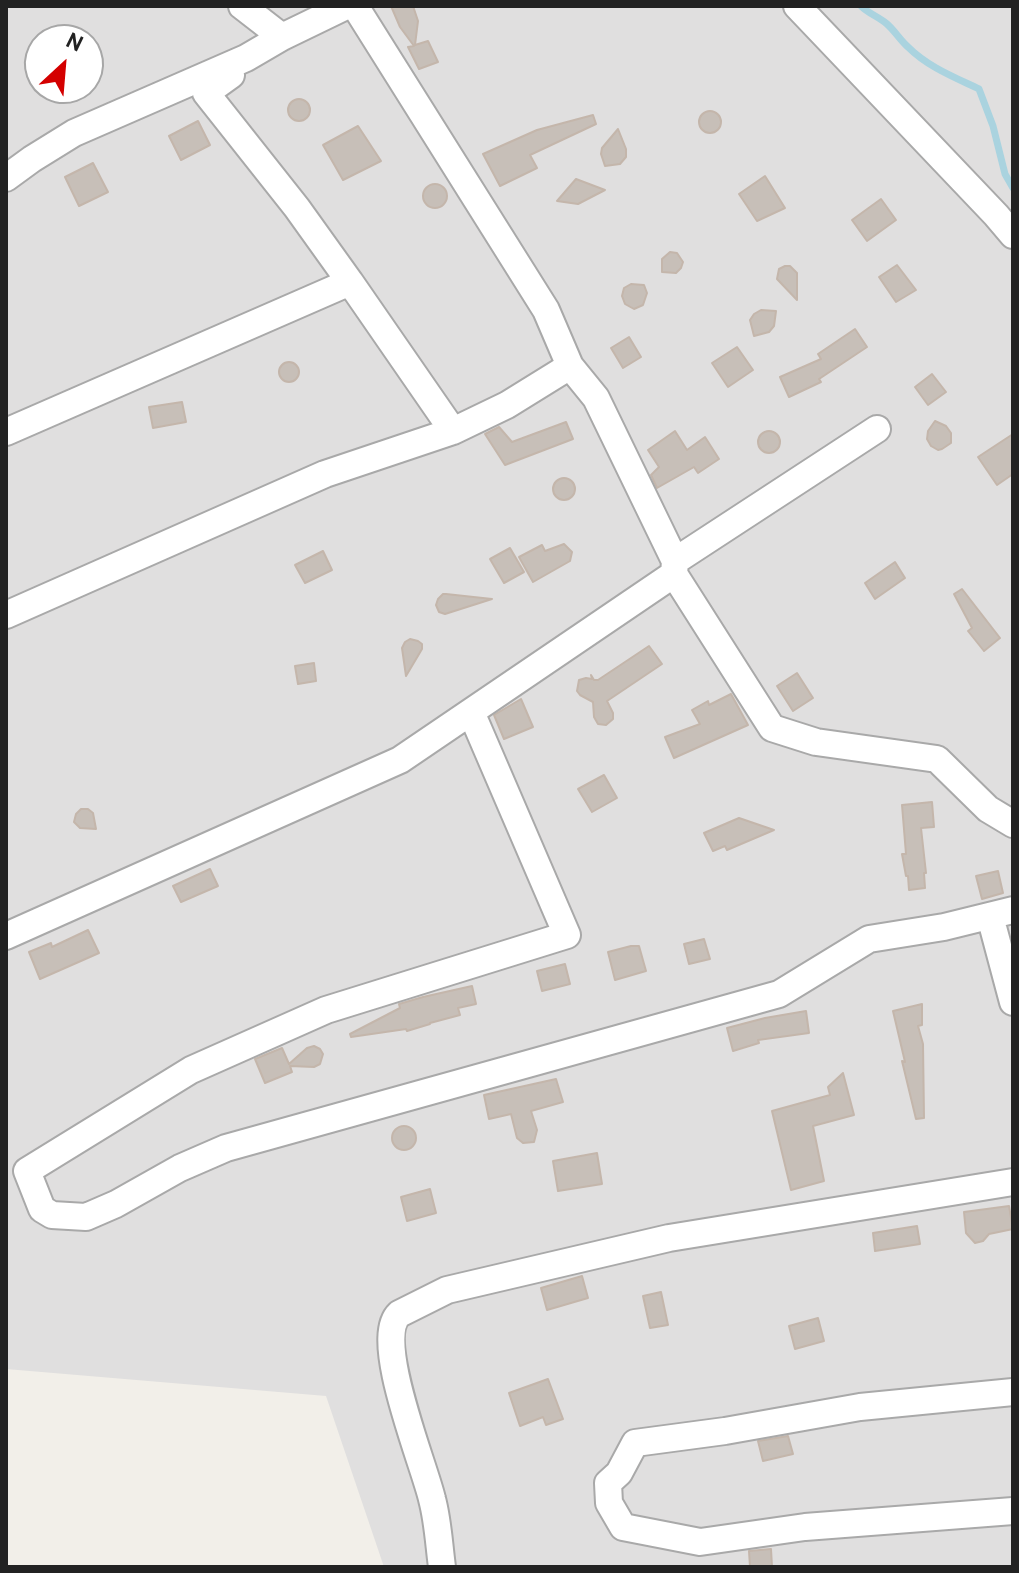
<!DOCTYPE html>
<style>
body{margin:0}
#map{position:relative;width:1019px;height:1573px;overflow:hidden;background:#f2efe9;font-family:Overpass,sans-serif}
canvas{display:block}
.frame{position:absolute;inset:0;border:8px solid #222;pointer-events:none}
.north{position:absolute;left:24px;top:24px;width:80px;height:80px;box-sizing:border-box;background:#fff;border:2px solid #a7a7a7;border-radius:50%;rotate:26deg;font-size:22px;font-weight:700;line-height:32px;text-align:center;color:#222}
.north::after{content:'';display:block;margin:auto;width:28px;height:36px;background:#d40000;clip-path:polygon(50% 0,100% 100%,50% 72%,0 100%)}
</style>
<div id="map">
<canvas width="1019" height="1573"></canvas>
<div class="frame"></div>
<div class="north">N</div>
</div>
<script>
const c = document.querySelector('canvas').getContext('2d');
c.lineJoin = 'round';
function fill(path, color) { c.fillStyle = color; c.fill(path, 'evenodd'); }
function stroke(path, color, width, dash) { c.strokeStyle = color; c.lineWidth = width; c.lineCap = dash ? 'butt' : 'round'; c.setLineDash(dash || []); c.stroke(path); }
const residential = new Path2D(`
 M6,6h1007v1561h-629l-58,-171 -320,-27zM40,40h48v48h-48z`);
const stream = new Path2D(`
 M861,6c8,8 18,11 26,18 8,7 13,16 21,23 20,20 46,30 71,42l14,37 12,48 8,14`);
const building = new Path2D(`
 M391,6h22l5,15 -3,24 13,-4 10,21 -19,7 -11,-22 6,-1 -14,-19z
 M288 110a11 11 0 1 1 22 0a11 11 0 1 1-22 0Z
 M699 122a11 11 0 1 1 22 0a11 11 0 1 1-22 0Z
 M593,115l3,9 -66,31 7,13 -37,18 -17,-32 54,-24z
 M198,121l12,24 -29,15 -12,-24z
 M358,126l23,35 -38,19 -20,-35z
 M618,129l8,20v8l-6,7 -15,2 -4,-12 1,-6z
 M93,163l15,29 -29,14 -14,-29z
 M765,176l20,32 -28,13 -18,-27z
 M576,179l29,11 -27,14 -21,-3z
 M423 196a12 12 0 1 1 24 0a12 12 0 1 1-24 0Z
 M881,199l15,21 -29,21 -15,-21z
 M670,252l7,1 6,9 -2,6 -5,5 -14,-1v-13z
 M897,265l19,25 -20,12 -17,-25z
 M785,266h5l7,7v27l-20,-21 2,-10z
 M631,284l13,1 3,8 -4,12 -9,4 -9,-5 -3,-8 2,-8z
 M761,310l15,1 -2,15 -5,6 -15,4 -4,-16 4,-6z
 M855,329l12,18 -48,32 2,3 -32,15 -9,-20 41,-18 -3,-5z
 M629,337l12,20 -18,11 -12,-20z
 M737,347l16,23 -25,17 -16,-24z
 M279 372a10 10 0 1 1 20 0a10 10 0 1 1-20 0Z
 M932,374l14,18 -18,13 -13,-18z
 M182,402l4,20 -33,6 -4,-21z
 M935,421l11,5 5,7v10l-9,6 -4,1 -7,-4 -4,-7 1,-8z
 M566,422l7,17 -68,26 -20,-31 14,-7 13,15z
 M758 442a11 11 0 1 1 22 0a11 11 0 1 1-22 0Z
 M675,431l12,19 18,-13 14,22 -21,14 -4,-6 -37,21 -6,-13 8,-8 -11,-17z
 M1013,434v40l-16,11 -19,-28z
 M553 489a11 11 0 1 1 22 0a11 11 0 1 1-22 0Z
 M564,544l8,8 -2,9 -37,21 -14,-25 23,-12 3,6z
 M510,548l14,24 -20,11 -14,-24z
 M323,551l9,19 -27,13 -10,-18z
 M895,562l10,16 -30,21 -10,-16z
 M962,589l38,49 -16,13 -16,-20 4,-3 -18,-34z
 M443,594h3l46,5 -47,15 -6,-2 -3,-7 2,-6z
 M410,639l8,2 4,3v5l-16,27 -4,-28 3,-6z
 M649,646l13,18 -55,37 6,12v6l-7,6 -8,-1 -4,-7 -1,-15 -13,-7 -3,-4 2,-11 7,-2 6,1 -1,-4 3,5h4z
 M314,663l2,18 -18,3 -3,-18z
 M797,673l16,25 -20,13 -16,-25z
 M731,694l17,31 -74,33 -9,-21 35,-13 -8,-14 16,-9 1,4z
 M521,699l12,28 -29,12 -10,-24z
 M604,775l13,23 -25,14 -14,-23z
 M932,802l2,25 -13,1 5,45h-2l1,15 -16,2 -1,-14h-2l-4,-22h4l-4,-49z
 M81,809h7l5,4 3,16 -16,-1 -6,-6 2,-8z
 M739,818l35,12 -47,20 -2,-4 -12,5 -9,-18z
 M210,869l8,17 -37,16 -8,-16z
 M998,871l5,22 -21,6 -6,-23z
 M88,930l11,23 -59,26 -11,-27 22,-9 1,4z
 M704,939l6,20 -21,5 -5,-20z
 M631,946h8l7,25 -31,9 -7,-28z
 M565,964l5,20 -28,7 -5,-20z
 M472,986l4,18 -18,4 2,7 -30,8v1l-23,7 -1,-2 -55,8 -1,-3 50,-26 -1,-4 24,-7z
 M922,1004v21l-4,1 5,18 1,74 -8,1 -14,-58 3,1 -12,-51z
 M806,1011l3,22 -51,7 1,3 -26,8 -6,-23 38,-10z
 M314,1046l6,3 3,5 -3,10 -6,3 -24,-1 2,6 -27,11 -10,-24 27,-11 7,16 18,-16z
 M843,1073l11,42 -41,11 11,55 -33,9 -19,-79 58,-16 -2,-8z
 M556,1079l7,23 -32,9 6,19 -3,12 -11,1 -6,-5 -6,-24 -22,5 -5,-24z
 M392 1138a12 12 0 1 1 24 0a12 12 0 1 1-24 0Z
 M597,1153l5,31 -44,7 -5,-30z
 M430,1189l6,24 -29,8 -6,-24z
 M1009,1206l4,23 -24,5 -6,7 -8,2 -9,-10 -2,-21z
 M917,1226l3,18 -45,7 -2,-18z
 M582,1276l6,22 -41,12 -6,-22z
 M661,1292l7,33 -18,3 -7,-32z
 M818,1318l6,23 -29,8 -6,-23z
 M548,1379l15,40 -17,6 -3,-8 -23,9 -11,-33z
 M788,1436l5,18 -30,7 -5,-20z
 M771,1549l1,18h-22l-1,-16z`);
const street = new Path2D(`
 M242,6l40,31
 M355,6l191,304 24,56 26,32 79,163 -1,13 98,154 44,14 121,17 51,50 25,15
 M797,6l199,209 17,20
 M231,75l-25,18 91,115 53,74
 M6,178l26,-19 42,-26 172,-75 36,-21 64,-31
 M6,432l344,-150 103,149
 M675,561l202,-132
 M6,615l319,-141 128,-43 54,-26 63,-39
 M471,712l96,223 -241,75 -135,60 -164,101 15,38 10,6 34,2 30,-13 64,-36 46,-20 553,-154 90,-55 75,-12 69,-17
 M990,916l23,86
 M6,936l394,-176 274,-186
 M1013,1392l-153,15 -135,24 -90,12 -16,30 -11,10 1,20 14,24 77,15 105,-15 208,-16
 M442,1567c-3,-22 -4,-46 -10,-68 -8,-35 -60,-159 -33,-185l48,-24 222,-52 344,-56`);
fill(residential, '#e0dfdf');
stroke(stream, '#aad3df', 7);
fill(building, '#c7bfb8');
stroke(building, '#c4b6ab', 2);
stroke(street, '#a9a9a9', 30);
stroke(street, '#fff', 26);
</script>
